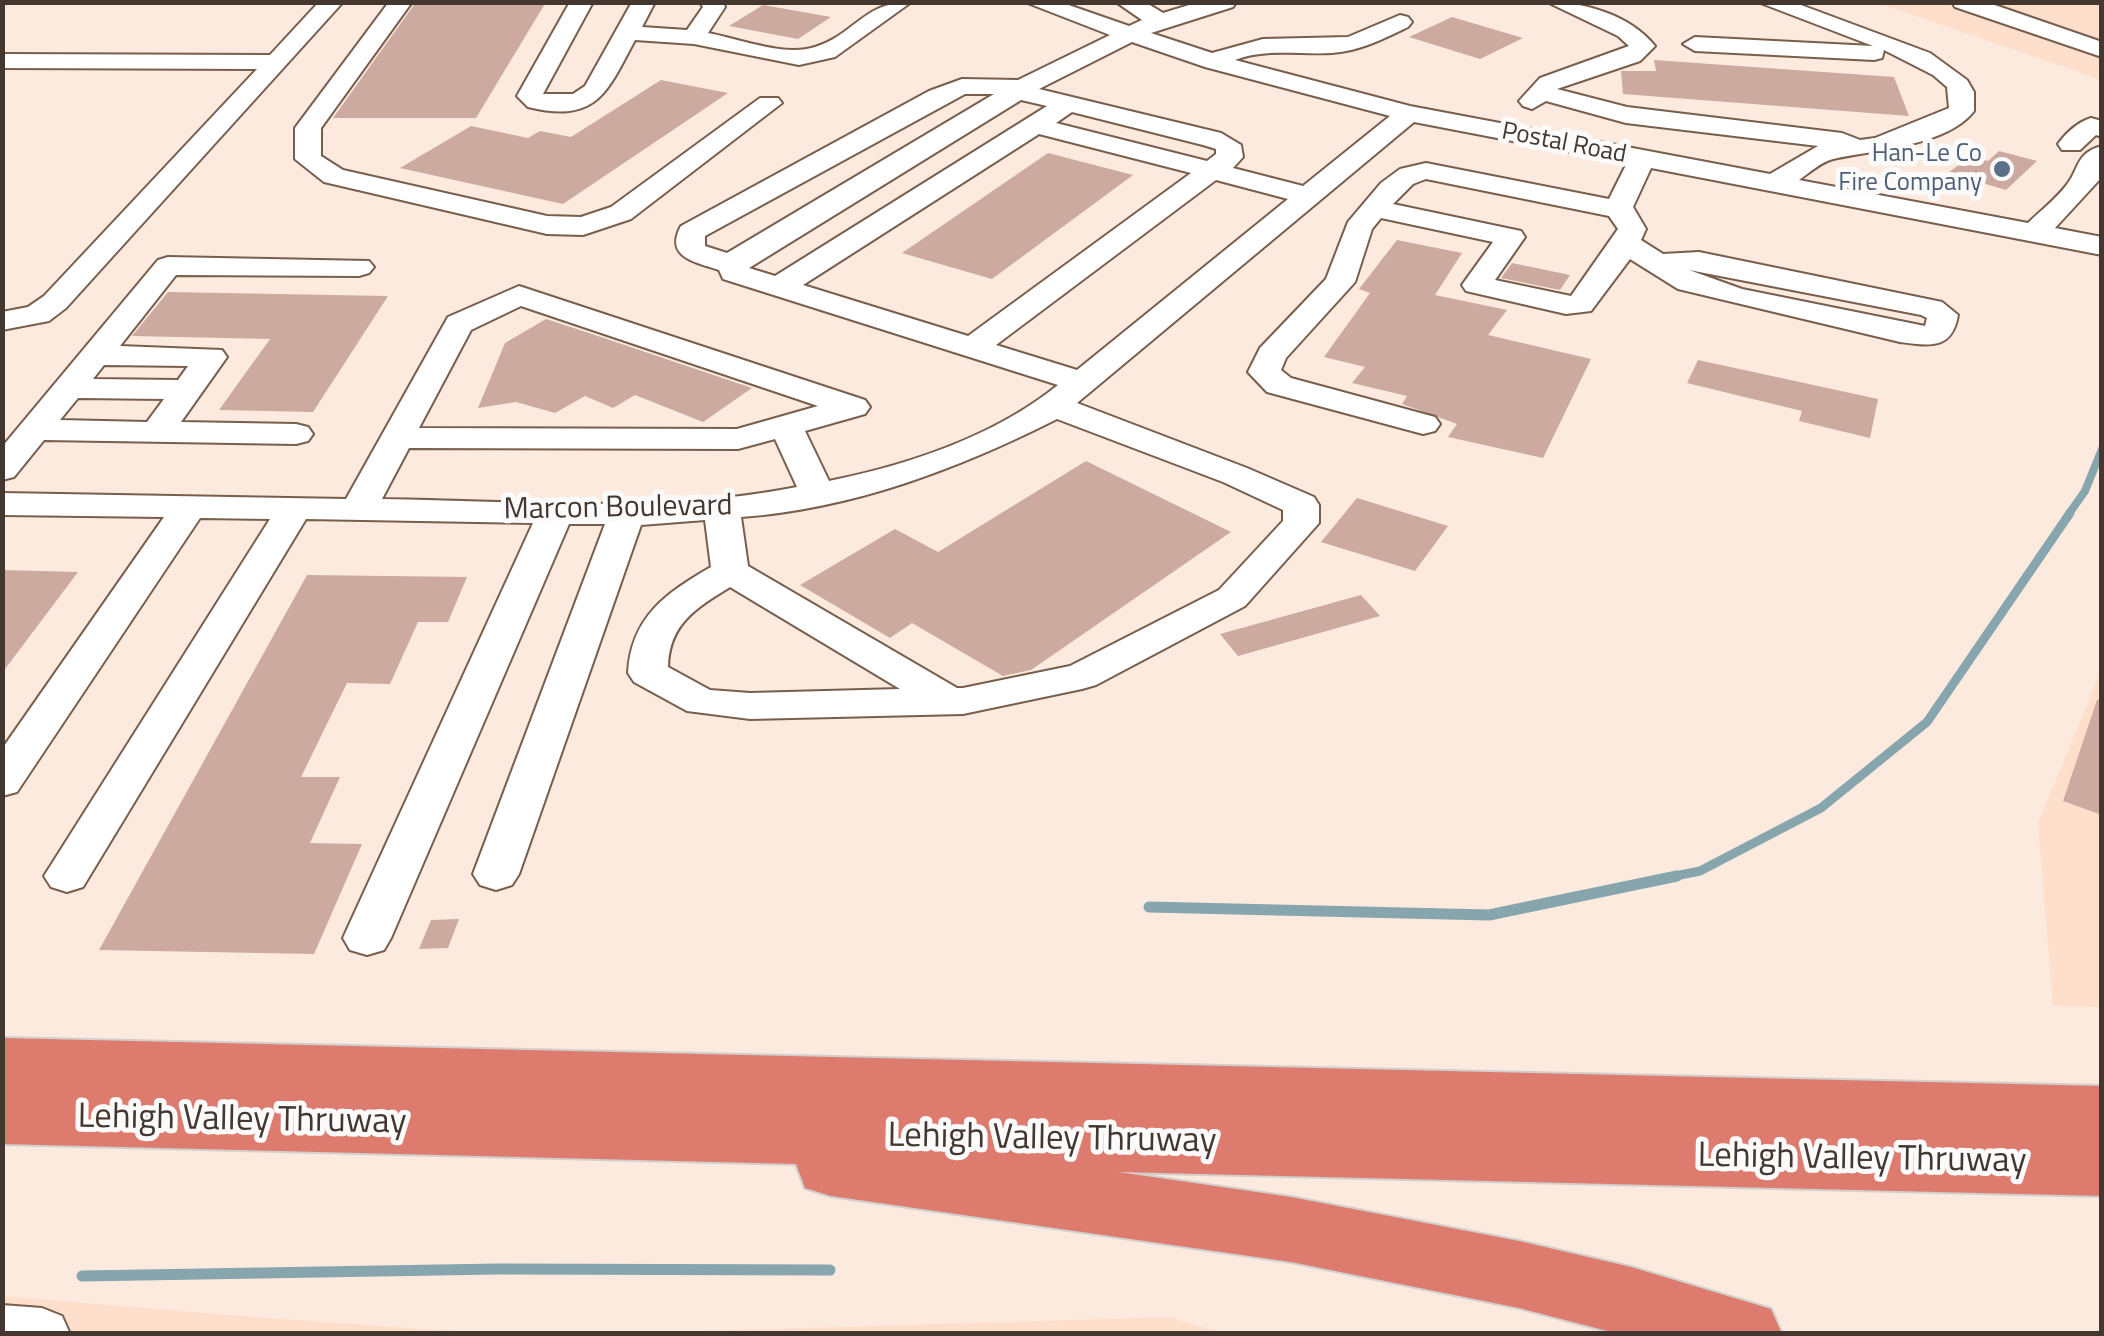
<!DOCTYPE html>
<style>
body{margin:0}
#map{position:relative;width:2104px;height:1336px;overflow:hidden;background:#fceadf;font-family:"Titillium Web",sans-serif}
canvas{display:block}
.frame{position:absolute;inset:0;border:5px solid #43372f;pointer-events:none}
</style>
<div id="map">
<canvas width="2104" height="1336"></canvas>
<div class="frame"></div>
</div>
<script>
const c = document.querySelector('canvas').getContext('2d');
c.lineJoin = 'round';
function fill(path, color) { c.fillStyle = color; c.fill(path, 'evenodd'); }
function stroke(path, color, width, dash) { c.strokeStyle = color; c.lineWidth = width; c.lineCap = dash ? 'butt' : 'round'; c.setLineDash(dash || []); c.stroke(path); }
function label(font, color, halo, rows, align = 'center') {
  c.font = font + ' "Titillium Web",sans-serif'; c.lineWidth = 10; c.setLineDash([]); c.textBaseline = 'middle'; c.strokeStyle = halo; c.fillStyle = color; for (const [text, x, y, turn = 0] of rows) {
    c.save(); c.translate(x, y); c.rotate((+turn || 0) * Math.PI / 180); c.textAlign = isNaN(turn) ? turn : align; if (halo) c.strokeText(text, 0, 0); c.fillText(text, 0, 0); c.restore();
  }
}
const built = new Path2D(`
 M1878,3h223v77z
 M2101,670v337l-48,-1 -15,-183z
 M2,1296l227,19 251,18h-477z
 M1169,1317l54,16h-582z`);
const streamFar2 = new Path2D(`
 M2068,515l17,-24 17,-42`);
const streamFar1 = new Path2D(`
 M1665,878l35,-7 121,-63 106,-86 143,-209`);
const stream = new Path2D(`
 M1149,907l340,8 188,-39
 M82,1276l416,-7 332,1`);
const building = new Path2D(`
 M416,2h130l-70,116h-143z
 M763,5l68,12 -33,22 -69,-13z
 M1452,17l71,21 -43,21 -71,-22z
 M1654,60l240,17 15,39 -286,-22 -2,-23h35z
 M661,80l67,13 -165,111 -163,-36 71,-42 57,12 12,-7 31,6z
 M1999,151l38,10 -31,29 -58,-17 22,-17 18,5z
 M1048,153l85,22 -141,104 -90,-26z
 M1397,240l65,13 -27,42 72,15 -19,25 103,24 -48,99 -95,-21 9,-13 -55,-20 5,-8 -55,-13 13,-16 -41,-10 46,-64 -11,-4z
 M1512,263l58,12 -10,15 -59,-12z
 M168,292l220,4 -75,116 -94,-2 51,-71 -138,-3z
 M546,319l40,13 166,56 -49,34 -68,-27 -22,13 -28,-12 -30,17 -39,-11 -38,6 27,-65z
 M1698,360l180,39 -8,39 -71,-17 3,-10 -115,-28z
 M1086,461l145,71 -200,138 -28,6 -91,-53 -22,15 -90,-53 95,-56 43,23z
 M1357,498l91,28 -33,45 -94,-29z
 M2,570l76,2 -76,101z
 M307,575l160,2 -19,45h-30l-28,62 -43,-1 -46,94h39l-30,66 52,1 -48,110 -215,-4z
 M1361,595l19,21 -142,40 -18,-22z
 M2097,700h5v115l-39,-14z
 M459,919l-11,29 -29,1 12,-29z`);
const minor = new Path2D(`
 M319,2h24l-277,306 -17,13 -47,9v-18l26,-5 16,-11 213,-227 -255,-1v-14l268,1z
 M389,2h23l-91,126v28l22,14 204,46 34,1 30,-10 149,-109h18l4,5 -151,116 -48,16 -36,-1 -223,-52 -29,-23v-31z
 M570,2h23l-50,92h30l12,-8 47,-84h23l-13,25 45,3 16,-23 -3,-5h23l2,5 -17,26c32,6 76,24 107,14 38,-11 51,-47 95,-44l-75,54 -36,8 -105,-21 -59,-4c-28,52 -38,84 -107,67l-11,-11z
 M1025,2h35l69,24 13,-6 -26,-18h29l18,11 36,-11h37l-3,5 -82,26 61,20 51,-14 85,-2 52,-22 8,2 4,5 -4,5c-25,12 -48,24 -76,26 -32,2 -66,-5 -97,7l175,46 360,68 48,-28 -192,-23 -80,-22 -14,8 -9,-3 -4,-5 21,-23 89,-32 -11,-10 -71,-34c38,0 83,13 108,44l-15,15 -83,28 70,18 215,26 18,7 15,-2 74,-30 -2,-21 -14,-12 -49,-25 -2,8 -8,2 -179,-9 -12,-7 12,-7 178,9 -115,-44h35l137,51 37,27 7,12v19c-27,35 -101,39 -141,48 -12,3 -24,14 -34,21l229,43c13,-13 32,-27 42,-43 9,-14 8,-28 32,-34l-1,32 -46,50 47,9v18l-451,-87 -18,39 13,22 -5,11 22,14 36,-2 243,50 16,13c-6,35 -28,31 -58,27l-222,-53 -48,-30 -39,52 -25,3 -100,-23 -4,-6 31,-43 -112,-24 -9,11 -17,53 -69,76 -5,12 10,8 144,39 5,7 -5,7 -12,3 -156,-42 -19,-20 12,-24 66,-69 22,-57 33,-39 19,-14 26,-6 183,36 18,-36 -213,-41 -337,281 170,65 67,29 5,8v18l-74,83 -149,79 -14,4 -119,25 -213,5 -63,-8 -53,-29 -6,-9c3,-56 38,-80 83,-106l-6,-47 -64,5 -122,349 -7,11 -16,5 -16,-5 -7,-11 132,-350h-36l-178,414 -7,12 -17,5 -17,-5 -7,-12 190,-415 -227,-4 -223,368 -16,5 -16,-5 -7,-11 7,-11 219,-346 -70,-1 -183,274 -15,4v-47l162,-232 -162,-2v-22l344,6 102,-182 71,-31 346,114 5,7 -5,7 -60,17 24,50c79,-16 166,-45 229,-96l-335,-106 -4,-9c-24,-8 -55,-13 -38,-44l248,-135 33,-12 56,1 92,-45zM1132,42l73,25 185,49 -87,70 -70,-18 10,-11 -2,-12 -20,-12 -182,-44zM965,94h29l-267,159 -22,-7v-10zM1021,100l26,6 -272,170 -26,-8zM1072,112l131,33 13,4v5l-9,7 -151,-38zM1039,134l152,39 -223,163 -165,-51zM1426,179l183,37 9,13 -47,67 -76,-16 30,-43 -4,-6 -128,-27 20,-20zM1216,180l72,19 -211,171 -81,-25zM1689,270l232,45 6,3 -2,8 -183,-37zM521,306l297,100 -81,23 -318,-1 52,-98zM1057,419l166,63 60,28v11l-64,69 -149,76 -107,22h-6l-209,-122 -7,-49c111,-8 217,-48 316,-98zM775,439l22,48c-136,27 -278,14 -415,12l27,-51 329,1zM730,587l170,102 -150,4 -40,-3 -42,-23c1,-43 28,-59 62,-80z
 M1952,2h34l116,40v15l-147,-50z
 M2091,118l11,3v16l-6,-2 -16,15h-18l-4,-6c8,-11 20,-22 33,-26z
 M168,257l201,4 5,6 -5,6 -10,3 -183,-1 -56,71 102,4 5,7 -46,65 115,2 12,3 5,7 -5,7 -12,3 -252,-4 -30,37 -12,3v-33l156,-187zM104,365l84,1 -10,14 -85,-1zM78,398l86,1 -17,23 -87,-2z
 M2,1305l40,3 20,8 8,18h-68z`);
const highway = new Path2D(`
 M2,1038l2100,48v110l-984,-24 173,25 228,44 112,26 140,42 11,25h-163l-100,-26 -228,-46 -460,-66 -26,-8 -9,-24 -794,-20z`);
const markers = [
 [2002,169,10,"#5c6f8a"]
];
const farStreetnames = [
 ["Postal Road",1564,144,11]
];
const farServicenames = [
 ["Han-Le Co",1982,155],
 ["Fire Company",1982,184]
];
const streetNames = [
 ["Marcon Boulevard",618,509,-1]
];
const nearStreetnames = [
 ["Lehigh Valley Thruway",242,1121,1],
 ["Lehigh Valley Thruway",1052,1140,1],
 ["Lehigh Valley Thruway",1862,1160,1]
];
fill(built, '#fddfcc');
stroke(streamFar2, '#86a5ac', 8);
stroke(streamFar1, '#86a5ac', 9);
stroke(stream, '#86a5ac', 11);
fill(building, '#ccaaa0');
stroke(minor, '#785e4d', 4);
stroke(highway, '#d2cfcd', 4);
fill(minor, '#fff');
fill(highway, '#dd7c6e');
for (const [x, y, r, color] of markers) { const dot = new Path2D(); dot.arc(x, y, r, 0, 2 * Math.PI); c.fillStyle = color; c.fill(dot); stroke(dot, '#fbfbfb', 4); }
label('25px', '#43372f', '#fbfbfb', farStreetnames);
label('25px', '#4e5e75', '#fbfbfb', farServicenames, 'right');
label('30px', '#43372f', '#fbfbfb', streetNames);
label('35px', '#43372f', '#fbfbfb', nearStreetnames);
</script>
